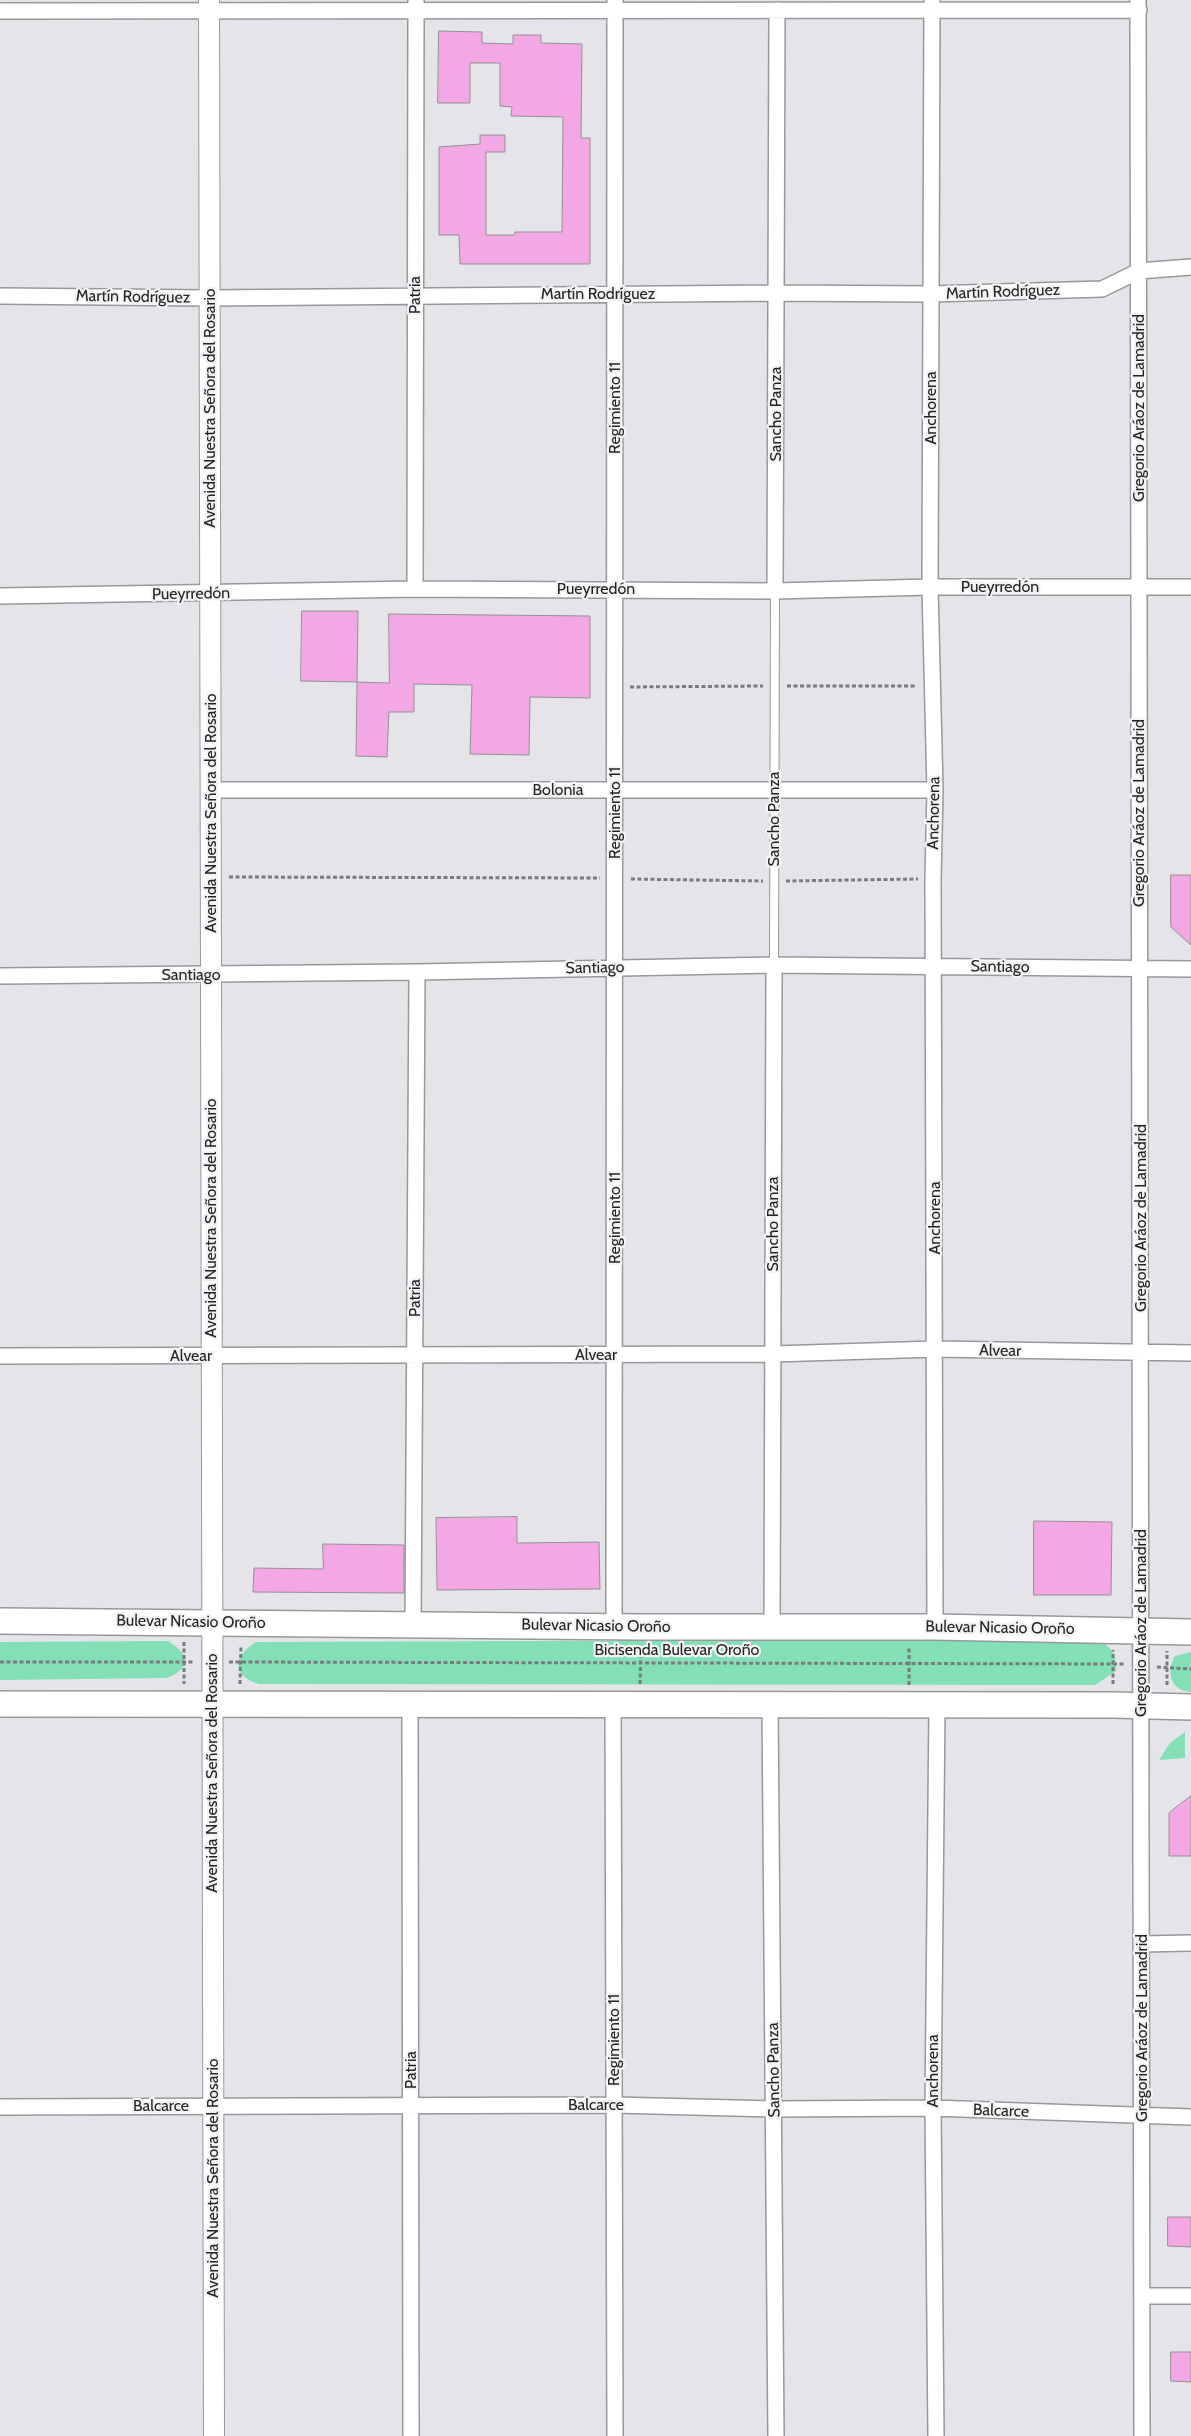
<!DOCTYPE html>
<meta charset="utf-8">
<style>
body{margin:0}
canvas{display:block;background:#e5e5e9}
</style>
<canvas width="1191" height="2436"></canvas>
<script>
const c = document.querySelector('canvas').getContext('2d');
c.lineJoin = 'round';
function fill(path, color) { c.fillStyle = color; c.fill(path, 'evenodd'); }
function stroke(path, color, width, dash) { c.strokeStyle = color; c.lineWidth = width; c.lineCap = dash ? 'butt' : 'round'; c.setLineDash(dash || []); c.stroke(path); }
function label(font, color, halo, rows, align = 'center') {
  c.font = font + ' Cabin,sans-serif'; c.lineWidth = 4.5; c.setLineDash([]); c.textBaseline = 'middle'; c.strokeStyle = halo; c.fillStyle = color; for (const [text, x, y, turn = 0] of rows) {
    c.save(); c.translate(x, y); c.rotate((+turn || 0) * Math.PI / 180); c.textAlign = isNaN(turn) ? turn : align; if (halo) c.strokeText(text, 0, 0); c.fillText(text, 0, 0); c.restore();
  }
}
const green = new Path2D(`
 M1098,1639c14,9 19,15 18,32l-21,14 -836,-1c-28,-8 -26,-28 -3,-42z
 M168,1641c22,13 24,27 -1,37l-167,2v-38z
 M1191,1652v40c-21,-1 -25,-21 -16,-36z
 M1185,1732v26l-26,2 11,-17z`);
const building = new Path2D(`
 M439,31l43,1v11l31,1v-9h28v8l41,1 -1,94h9v126h-130l-1,-29h-20v-88l41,-3v-9h25v17h-19v83h28l1,-3h47l1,-115 -52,-1 1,-9 -12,-1v-43h-30v40h-32z
 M302,611h56l-1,71 -56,-1z
 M389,614l201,2v82l-60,-1 -1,58 -59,-1 2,-69 -58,-1v28h-25l-2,45 -31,-1 1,-74 32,1z
 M1171,875h20v70l-20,-18z
 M517,1517v26l82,-1 1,47 -163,1 -1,-72z
 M1034,1521l78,1 -1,73h-77z
 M323,1544l81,1v48l-151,-1 1,-24 69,1z
 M1191,1796v60h-22v-43z
 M1168,2217h23v30l-23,-1z
 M1171,2352h20v30l-20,-1z`);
const path = new Path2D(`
 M787,686h129
 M630,687l133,-1
 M229,877l371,1
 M631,879l132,2
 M786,881l132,-2
 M184,1642v42
 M0,1662h193
 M229,1662l897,2
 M1157,1667l34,2
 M240,1684l1,-39
 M640,1684l1,-37
 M1113,1684v-34
 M909,1685v-37
 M1167,1685v-34`);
const service = new Path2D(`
 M774,965l1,-374`);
const minor = new Path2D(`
 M932,0l-2,587 5,203 -2,89 2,748
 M1138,0l4,2436
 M0,11l1139,-1
 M0,296l209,2 567,-5 155,1 171,-5 37,-18 52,-4
 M415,589l1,-588
 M775,591l2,-581
 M0,596l415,-7 360,2 155,-4h261
 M210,790h725
 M0,976l417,-4 357,-7 417,4
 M0,1356l773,-2 162,-5 256,4
 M413,1625l4,-653
 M614,1626l1,-1626
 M772,1627l2,-662
 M410,1704l1,732
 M613,1704l2,732
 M770,1704l6,732
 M1142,1944l49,-1
 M0,2107l614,-2 160,4 159,-1 258,9
 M1142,2296h49
 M936,2436l-3,-328 4,-403`);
const tertiary = new Path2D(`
 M209,0l5,2436`);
const primary = new Path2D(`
 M0,1621l641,6h294l256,5
 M0,1704l1113,1 78,2`);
const streetNames = [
 ["Martín Rodríguez",1003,292,-2],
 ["Martín Rodríguez",598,294],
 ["Patria",415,295,-90],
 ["Martín Rodríguez",133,297,1],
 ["Avenida Nuestra Señora del Rosario",210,408,-90],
 ["Regimiento 11",615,408,-90],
 ["Anchorena",931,408,-90],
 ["Gregorio Aráoz de Lamadrid",1139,408,-90],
 ["Sancho Panza",776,414,-90],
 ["Pueyrredón",1000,587],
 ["Pueyrredón",596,589],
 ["Pueyrredón",191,594,-1],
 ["Bolonia",558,790],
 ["Avenida Nuestra Señora del Rosario",211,813,-90],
 ["Regimiento 11",615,813,-90],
 ["Anchorena",934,813,-89],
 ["Gregorio Aráoz de Lamadrid",1139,813,-90],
 ["Sancho Panza",774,819,-90],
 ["Santiago",1000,967,1],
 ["Santiago",595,968,-1],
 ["Santiago",191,975],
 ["Avenida Nuestra Señora del Rosario",211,1218,-90],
 ["Regimiento 11",615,1218,-90],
 ["Anchorena",935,1218,-90],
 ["Gregorio Aráoz de Lamadrid",1141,1218,-90],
 ["Sancho Panza",773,1224,-90],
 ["Patria",415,1298,-90],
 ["Alvear",1000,1351,1],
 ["Alvear",596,1355],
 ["Alvear",191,1356],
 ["Bulevar Nicasio Oroño",191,1622,1],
 ["Gregorio Aráoz de Lamadrid",1141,1623,-90],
 ["Bulevar Nicasio Oroño",596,1626,1],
 ["Bulevar Nicasio Oroño",1000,1628,1],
 ["Bicisenda Bulevar Oroño",677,1650],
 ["Avenida Nuestra Señora del Rosario",212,1773,-90],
 ["Gregorio Aráoz de Lamadrid",1142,2028,-90],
 ["Regimiento 11",614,2040,-90],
 ["Patria",411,2070,-90],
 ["Sancho Panza",774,2070,-91],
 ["Anchorena",933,2071,-90],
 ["Balcarce",596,2105],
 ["Balcarce",161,2106],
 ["Balcarce",1001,2111,2],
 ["Avenida Nuestra Señora del Rosario",213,2178,-90]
];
fill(green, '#83dfb6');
fill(building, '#f4a7e5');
stroke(building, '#939193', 1);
stroke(service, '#98989b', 10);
stroke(minor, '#98989b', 18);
stroke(tertiary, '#98989b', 22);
stroke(primary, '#98989b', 28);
stroke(path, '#7b7b7e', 3, [4, 2.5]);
stroke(service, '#fff', 8);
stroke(minor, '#fff', 15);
stroke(tertiary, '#fff', 20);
stroke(primary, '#fff', 25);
label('16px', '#242425', '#f3f3f6', streetNames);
</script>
